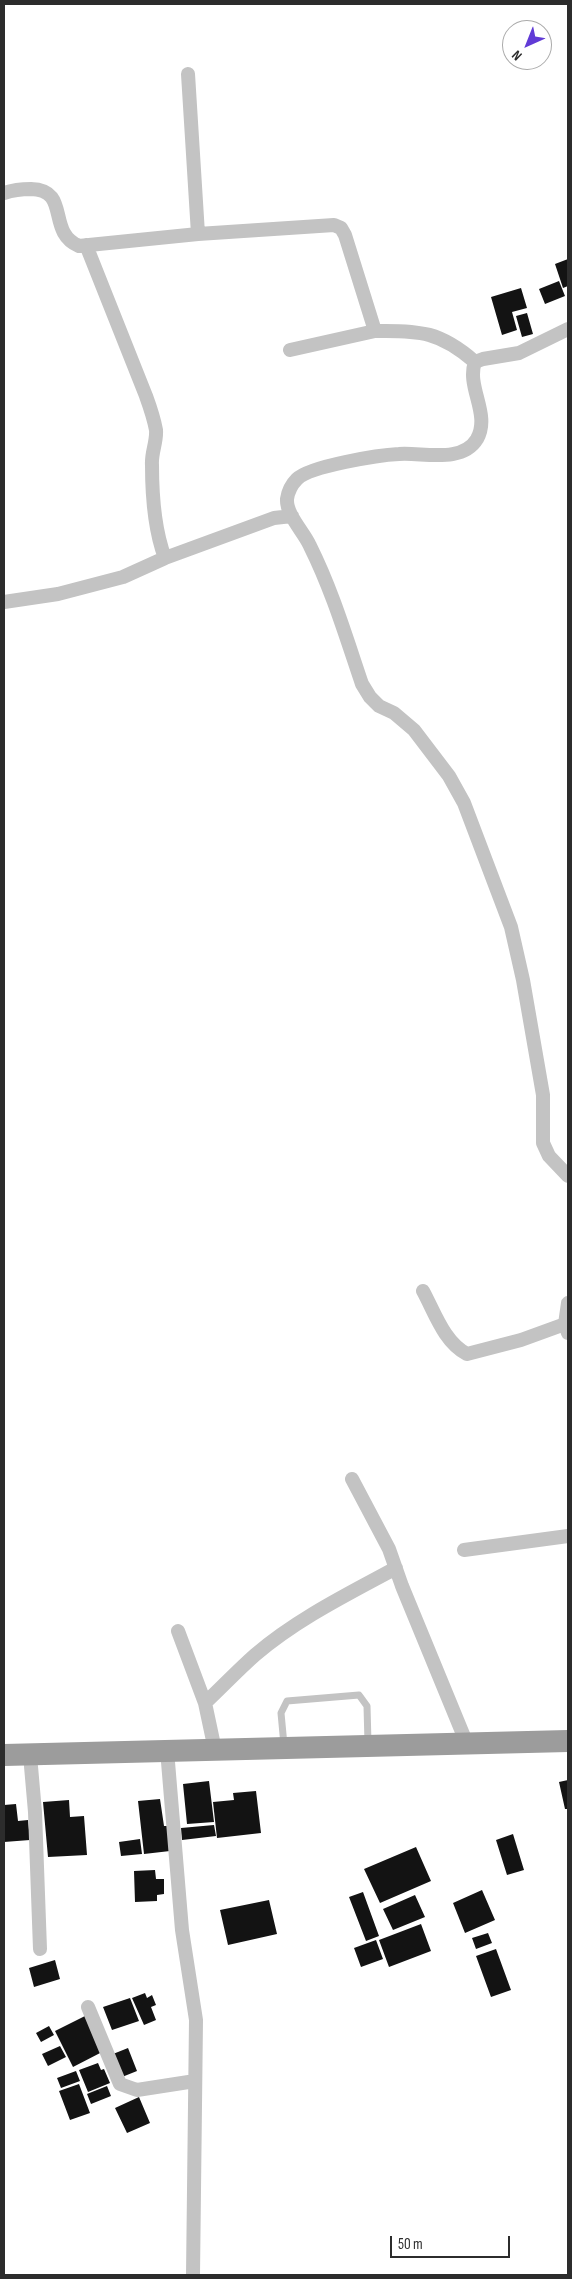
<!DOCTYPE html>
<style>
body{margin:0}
#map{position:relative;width:572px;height:2279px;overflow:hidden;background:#fff;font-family:"Sofia Sans Condensed",sans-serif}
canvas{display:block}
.frame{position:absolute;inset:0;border:5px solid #2c2c2c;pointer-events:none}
.north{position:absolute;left:502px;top:20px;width:50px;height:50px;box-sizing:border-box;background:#fff;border:1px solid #ababab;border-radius:50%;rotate:224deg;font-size:14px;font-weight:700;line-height:20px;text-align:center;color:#2c2c2c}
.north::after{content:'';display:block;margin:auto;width:18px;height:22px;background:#613bd6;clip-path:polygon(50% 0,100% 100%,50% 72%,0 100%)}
.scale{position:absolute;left:390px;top:2236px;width:120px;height:22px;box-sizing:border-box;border:2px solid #2c2c2c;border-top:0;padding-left:6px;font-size:15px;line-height:18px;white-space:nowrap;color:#2c2c2c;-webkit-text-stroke:4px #fff;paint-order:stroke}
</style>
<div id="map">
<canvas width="572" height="2279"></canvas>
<div class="frame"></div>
<div class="north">N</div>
<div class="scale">50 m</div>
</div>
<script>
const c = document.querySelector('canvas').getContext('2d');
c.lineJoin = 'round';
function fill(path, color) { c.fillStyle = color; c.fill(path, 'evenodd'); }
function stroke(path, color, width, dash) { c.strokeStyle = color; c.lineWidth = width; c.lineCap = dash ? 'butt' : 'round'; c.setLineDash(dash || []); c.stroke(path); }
const building = new Path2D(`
 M568,259v27l-5,2 -8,-24z
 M559,281l6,15 -20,8 -6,-15z
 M521,288l6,20 -15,4 5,18 -15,5 -11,-38z
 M527,313l6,21 -11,3 -6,-21z
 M568,1780v29h-3l-6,-27z
 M209,1781l5,41 -27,2 -4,-40z
 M256,1791l5,42 -44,5 -4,-36 21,-2 -1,-7z
 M160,1799l4,27h3l3,25 -26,3 -6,-53z
 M69,1800l1,17 14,-1 3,39 -39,2 -5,-55z
 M16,1804l2,17 10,-1 2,20 -26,2v-37z
 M214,1825l2,11 -34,4 -1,-12z
 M513,1834l11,36 -17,5 -11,-35z
 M140,1839l2,15 -21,2 -2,-14z
 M416,1847l15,34 -51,22 -16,-34z
 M155,1870l1,9h8v15l-7,1v6l-22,1 -1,-31z
 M482,1890l13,30 -30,13 -12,-30z
 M363,1892l16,44 -13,5 -17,-44z
 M415,1895l10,22 -32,13 -10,-21z
 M269,1900l8,34 -49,11 -8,-35z
 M421,1924l10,27 -42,16 -10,-27z
 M488,1933l4,10 -16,6 -4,-11z
 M376,1940l7,19 -22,8 -7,-19z
 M496,1949l15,41 -20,7 -15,-41z
 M55,1960l5,19 -26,8 -5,-19z
 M145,1993l2,5 5,-3 4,10 -5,2 5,13 -12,5 -12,-27z
 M130,1998l9,23 -27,9 -9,-23z
 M87,2015l17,36 -31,16 -18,-36z
 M49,2026l5,9 -13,7 -5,-9z
 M60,2046l6,11 -18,9 -6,-12z
 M128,2048l9,23 -15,6 -9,-23z
 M98,2063l3,7 3,-1 6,14 -22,9 -9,-22z
 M76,2071l4,10 -19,7 -4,-10z
 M79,2084l11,29 -20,7 -11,-29z
 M107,2086l4,10 -20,8 -4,-10z
 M139,2097l11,26 -23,10 -12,-25z`);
const service = new Path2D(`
 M284,1745l-3,-32 6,-12 72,-6 8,11 1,37`);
const minor = new Path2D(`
 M188,74l10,160
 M4,193c9,-3 17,-4 27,-4 40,1 15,43 48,57l119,-12 136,-9 7,3 4,7 30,96c45,-1 66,1 100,31
 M86,245l60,151c4,11 8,23 10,34 1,12 -5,23 -4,35 0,31 2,64 13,93
 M568,329l-49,24 -36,6 -8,3c-9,25 16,52 2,77 -15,25 -55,13 -78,15 -20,1 -89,12 -102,25 -5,5 -9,13 -10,20 -1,16 17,33 23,47 22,44 36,91 52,138l8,13 9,9 15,7 20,17 35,46 15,27 47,124 12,53 20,115v48l6,13 19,20
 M290,350l85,-19
 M4,602l54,-8 65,-17 42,-19 109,-40 18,-2
 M423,1291c12,22 21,51 44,63l54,-14 44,-16
 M568,1303l-3,21 3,9
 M352,1479l37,70 13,37 65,158
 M464,1550l104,-14
 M178,1631l27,72 10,47
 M205,1703c17,-16 33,-33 50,-48 42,-36 93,-61 141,-87
 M167,1750l15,180 14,90 -3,255
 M30,1755l5,57 5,137
 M88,2007l32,77 17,6 58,-9`);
const trunk = new Path2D(`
 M4,1755l564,-14`);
fill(building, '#131313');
stroke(service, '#c3c3c3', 7);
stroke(minor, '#c3c3c3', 14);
stroke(trunk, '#9c9c9c', 22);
</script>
